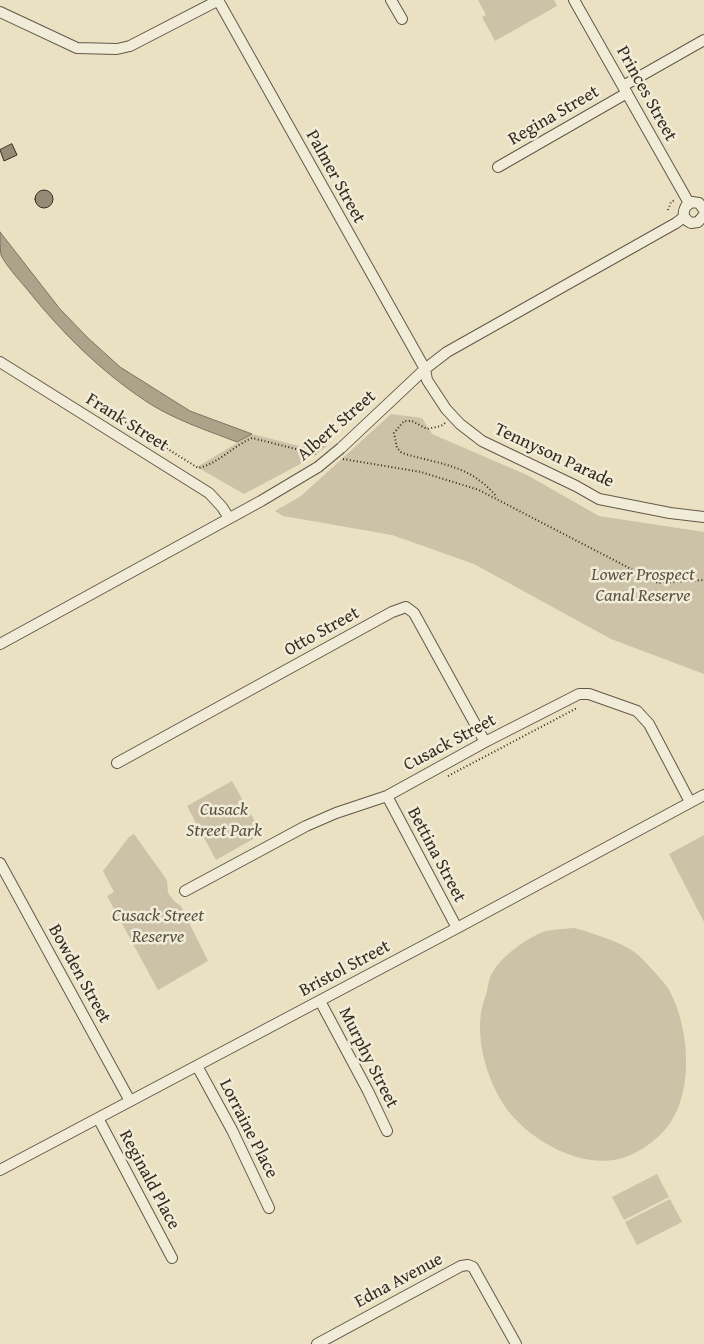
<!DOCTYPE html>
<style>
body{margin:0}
canvas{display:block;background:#eae1c2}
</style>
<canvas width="704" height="1344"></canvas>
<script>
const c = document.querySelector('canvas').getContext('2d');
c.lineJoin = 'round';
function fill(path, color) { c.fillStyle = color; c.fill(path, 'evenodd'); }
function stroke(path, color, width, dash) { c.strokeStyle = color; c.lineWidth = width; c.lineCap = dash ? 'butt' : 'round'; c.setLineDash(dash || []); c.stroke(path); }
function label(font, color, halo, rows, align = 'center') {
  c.font = font + ' "Gentium Book Plus",serif'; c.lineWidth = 5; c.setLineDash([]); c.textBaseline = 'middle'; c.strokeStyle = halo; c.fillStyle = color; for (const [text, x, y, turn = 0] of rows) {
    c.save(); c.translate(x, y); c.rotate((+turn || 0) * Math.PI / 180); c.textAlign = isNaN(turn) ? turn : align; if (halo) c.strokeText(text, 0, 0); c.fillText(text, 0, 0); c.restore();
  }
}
const green = new Path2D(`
 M478,0h76l3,6 -62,35 -13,-24 4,-2z
 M391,414l31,4 10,16 95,41 72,41 105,16v142l-93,-35 -137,-75 -82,-29 -109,-19 -8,-5 26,-15z
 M252,434l47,12h28l-21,15 -62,33 -47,-27z
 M232,781l30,53 -46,26 -29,-54z
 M134,834l33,46 1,13 6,8 7,5 27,55 -50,29 -51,-94 7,-4 -11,-21 26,-34z
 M704,835v87l-35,-68z
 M575,928c19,6 47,14 62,26 7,6 26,27 31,34 22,38 28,110 -5,144 -12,12 -27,23 -44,27 -42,10 -98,-23 -118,-59 -15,-25 -24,-58 -20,-87 1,-8 4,-15 6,-22 1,-6 2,-13 5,-18 10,-17 29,-30 46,-39 10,-5 26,-5 37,-6z
 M657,1174l12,23 -45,23 -12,-23z
 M670,1199l12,23 -45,23 -12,-23z`);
const water = new Path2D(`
 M0,232l60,77 27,28 33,30 70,44 62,23 -15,8c-31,-12 -62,-22 -90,-40 -47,-31 -86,-70 -121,-114 -7,-8 -21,-24 -25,-33 -1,-6 -1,-16 -1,-23z`);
const building = new Path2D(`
 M12,144l5,11 -13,6 -4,-11z
 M35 199a9 9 0 1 1 18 0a9 9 0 1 1-18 0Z`);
const path = new Path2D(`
 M668,210l3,-8 4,-2
 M92,407l6,-2 100,63c20,-4 35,-22 54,-30l64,16
 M445,423l-4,3 -14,3 -15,-8h-8l-10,12 3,15 5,5c39,12 67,11 95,44
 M343,459l78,13 58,18 179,93 46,-3
 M448,776l129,-68`);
const street = new Path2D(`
 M218,0l207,369 2,11 19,29 14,15 22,17 94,45 23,13 71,14 34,4
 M391,0l11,19
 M574,0l115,203
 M0,12l77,36 40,1 13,-3 89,-46
 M623,86l81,-46
 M498,167l129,-74
 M704,210l-5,-7 -7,-1 -6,4c-4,7 -3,13 5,17l7,-1 6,-7
 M0,362l209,131 13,14 7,11
 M341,448l84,-79 22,-17 229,-129 8,-6
 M0,644l261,-143 57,-34
 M117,763l275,-151 14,-5 8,6 71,129
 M387,796l70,132
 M0,863l130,238
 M185,891l121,-65 30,-13 51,-17 98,-54 94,-48h10l48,17 12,13 41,78
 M320,1001l48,90 19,40
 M197,1066l35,64 37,78
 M98,1118l74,140
 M0,1170l457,-242 247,-133
 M317,1344l144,-78 7,-1 5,2 43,77`);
const streetBridge = new Path2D(`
 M318,467l23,-19`);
const streetNames = [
 ["Princes Street",646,94,61],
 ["Regina Street",554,116,-30],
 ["Palmer Street",335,177,61],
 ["Frank Street",127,423,32],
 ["Albert Street",337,426,-41],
 ["Tennyson Parade",554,456,25],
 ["Otto Street",322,632,-29],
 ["Cusack Street",450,743,-28],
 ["Bettina Street",436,855,62],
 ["Bristol Street",345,969,-28],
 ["Bowden Street",79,974,61],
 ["Murphy Street",368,1058,63],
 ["Lorraine Place",248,1129,63],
 ["Reginald Place",149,1180,62],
 ["Edna Avenue",399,1281,-28]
];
const parkNames = [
 ["Lower Prospect",643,575],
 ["Canal Reserve",643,596],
 ["Cusack",224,810],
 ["Street Park",224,831],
 ["Cusack Street",158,916],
 ["Reserve",158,937]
];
fill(green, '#cbc2a7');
fill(water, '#ada38b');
stroke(water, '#7d7361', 1);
fill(building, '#948a75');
stroke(building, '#362b21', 1);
stroke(street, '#635849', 12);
stroke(path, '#362b21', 2, [1, 2.5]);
stroke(street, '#f1ecd7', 10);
stroke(streetBridge, '#635849', 12, []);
stroke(streetBridge, '#f1ecd7', 10);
label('18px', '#362b21', '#f1ecd7', streetNames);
label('italic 18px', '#5b5142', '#f1ecd7', parkNames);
</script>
